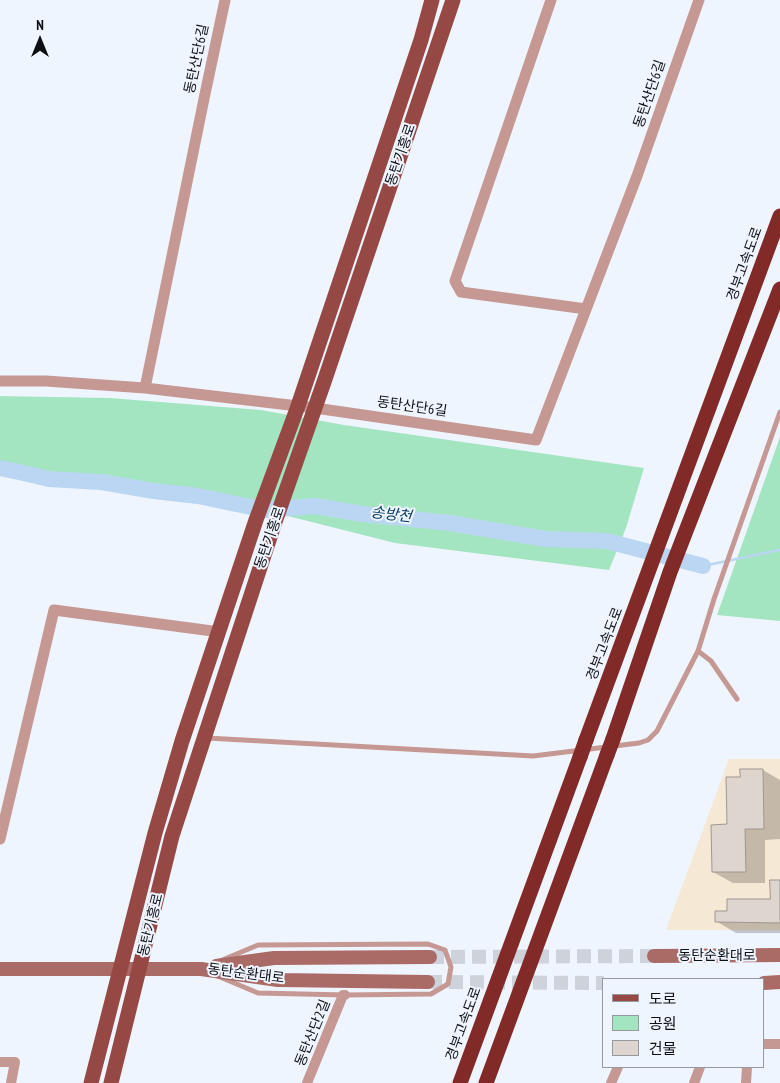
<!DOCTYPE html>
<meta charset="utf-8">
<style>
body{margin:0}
#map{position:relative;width:780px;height:1083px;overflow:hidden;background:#eff5fe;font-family:"PT Sans Narrow","Noto Sans KR",sans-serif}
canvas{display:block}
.legend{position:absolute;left:602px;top:978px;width:162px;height:90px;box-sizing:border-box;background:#eff5fe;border:1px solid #9599a0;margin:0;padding:6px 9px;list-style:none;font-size:15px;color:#0d0f12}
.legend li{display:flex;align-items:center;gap:10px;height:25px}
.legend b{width:25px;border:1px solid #9599a0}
.north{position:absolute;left:15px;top:15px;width:50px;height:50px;-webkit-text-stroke:4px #eff5fe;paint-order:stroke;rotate:0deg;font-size:14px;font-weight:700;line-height:20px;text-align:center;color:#0d0f12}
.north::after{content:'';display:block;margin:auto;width:18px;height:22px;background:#0d0f12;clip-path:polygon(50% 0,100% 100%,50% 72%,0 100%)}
</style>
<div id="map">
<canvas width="780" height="1083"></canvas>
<ul class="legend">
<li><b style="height:6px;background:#964944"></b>도로</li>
<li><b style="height:14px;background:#a3e5c1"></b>공원</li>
<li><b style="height:14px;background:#ded5ce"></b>건물</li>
</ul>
<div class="north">N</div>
</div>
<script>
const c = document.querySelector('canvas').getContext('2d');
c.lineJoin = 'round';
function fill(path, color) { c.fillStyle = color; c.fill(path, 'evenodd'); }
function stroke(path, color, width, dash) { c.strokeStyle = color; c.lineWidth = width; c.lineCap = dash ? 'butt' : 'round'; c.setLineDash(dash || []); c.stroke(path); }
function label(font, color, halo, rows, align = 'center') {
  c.font = font + ' "PT Sans Narrow","Noto Sans KR",sans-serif'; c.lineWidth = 4; c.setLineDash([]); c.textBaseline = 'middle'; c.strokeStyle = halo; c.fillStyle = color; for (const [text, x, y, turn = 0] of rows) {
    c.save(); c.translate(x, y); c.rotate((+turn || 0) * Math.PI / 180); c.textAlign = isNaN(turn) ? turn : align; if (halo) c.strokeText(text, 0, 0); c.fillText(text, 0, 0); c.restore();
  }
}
const commercial = new Path2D(`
 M729,759h51v171h-114z`);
const green = new Path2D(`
 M0,396l110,2 151,12 83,15 300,43 -18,60 -17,42 -214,-27 -147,-37 -229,-34 -19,2z
 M780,437v184l-63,-6z`);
const shadow = new Path2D(`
 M763,770l17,10v59l-15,1v43h-32l-20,-11 16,-46 13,-48z
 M780,881v52h-44l-20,-12 12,-9 43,-12z`);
const stream = new Path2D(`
 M703,566l77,-16`);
const river = new Path2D(`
 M0,468l19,4 30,7 52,3 53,9 44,5 67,14 50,-4 48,8 87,9 96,16 61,2 96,25`);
const building = new Path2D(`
 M740,769h23l1,60h-19l1,43h-34l-1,-47 16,-1 -1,-47h14z
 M770,880h10v43l-65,-1v-11h12v-12h43z`);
const secondaryTunnel = new Path2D(`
 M430,957l224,-1
 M428,982l176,1`);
const service = new Path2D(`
 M698,651l16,-52 66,-187
 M207,738l326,18 106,-13 9,-3 9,-9 41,-80 13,10 26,38
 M428,944l17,6 6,17 -3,17 -17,10 -86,1 -87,-2 -57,-24 57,-24z`);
const minor = new Path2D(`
 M764,1044h16
 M0,1062h15l-4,21
 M307,1083l36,-88h2
 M611,1083l7,-16
 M694,1083l6,-16
 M746,1083l1,-16`);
const tertiary = new Path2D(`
 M551,0l-96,281 6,11 125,17
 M0,381h46l99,7 170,20 221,32 101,-264 62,-176
 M145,388l60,-294 20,-94
 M0,839l54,-229 166,22`);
const secondary = new Path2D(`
 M654,956l126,-1
 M216,966l58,-8 156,-1
 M0,969h201l77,11 150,2
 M764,983l16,-1`);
const primary = new Path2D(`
 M91,1083l64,-250 27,-92 74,-221 42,-114 123,-366 11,-40
 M111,1083l61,-247 103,-314 49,-140 129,-382`);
const motorway = new Path2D(`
 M613,739l57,-167 110,-283
 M586,740l194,-524
 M460,1083l120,-326
 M486,1083l121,-328`);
const motorwayBridge = new Path2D(`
 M607,755l6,-16
 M580,757l6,-17`);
const streetNames = [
 ["동탄산단6길",197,59,-78],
 ["동탄산단6길",650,94,-71],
 ["동탄기흥로",401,155,-71],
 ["경부고속도로",745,264,-70],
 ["동탄산단6길",412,407,8],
 ["동탄기흥로",270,538,-71],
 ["경부고속도로",605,644,-69],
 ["동탄기흥로",151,925,-76],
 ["동탄순환대로",717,956],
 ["동탄순환대로",246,974,7],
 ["경부고속도로",464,1024,-70],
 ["동탄산단2길",313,1033,-68]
];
const waterNames = [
 ["송방천",391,515,7]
];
fill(commercial, '#f5e8d4');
fill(green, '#a3e5c1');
fill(shadow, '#0003');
stroke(stream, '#bad6f2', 2.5);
stroke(river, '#bad6f2', 16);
fill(building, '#ded5ce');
stroke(building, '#9f9790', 1);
stroke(secondaryTunnel, '#cdd2db', 14, [14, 7]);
stroke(service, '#c59893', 5);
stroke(minor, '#c59893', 10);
stroke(tertiary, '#c59893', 11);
stroke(secondary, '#aa6a65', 14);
stroke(primary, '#964944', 15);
stroke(motorway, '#822a28', 15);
stroke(motorwayBridge, '#822a28', 15);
label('14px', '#0d0f12', '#eff5fe', streetNames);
label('italic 15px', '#003963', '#eff5fe', waterNames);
</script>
